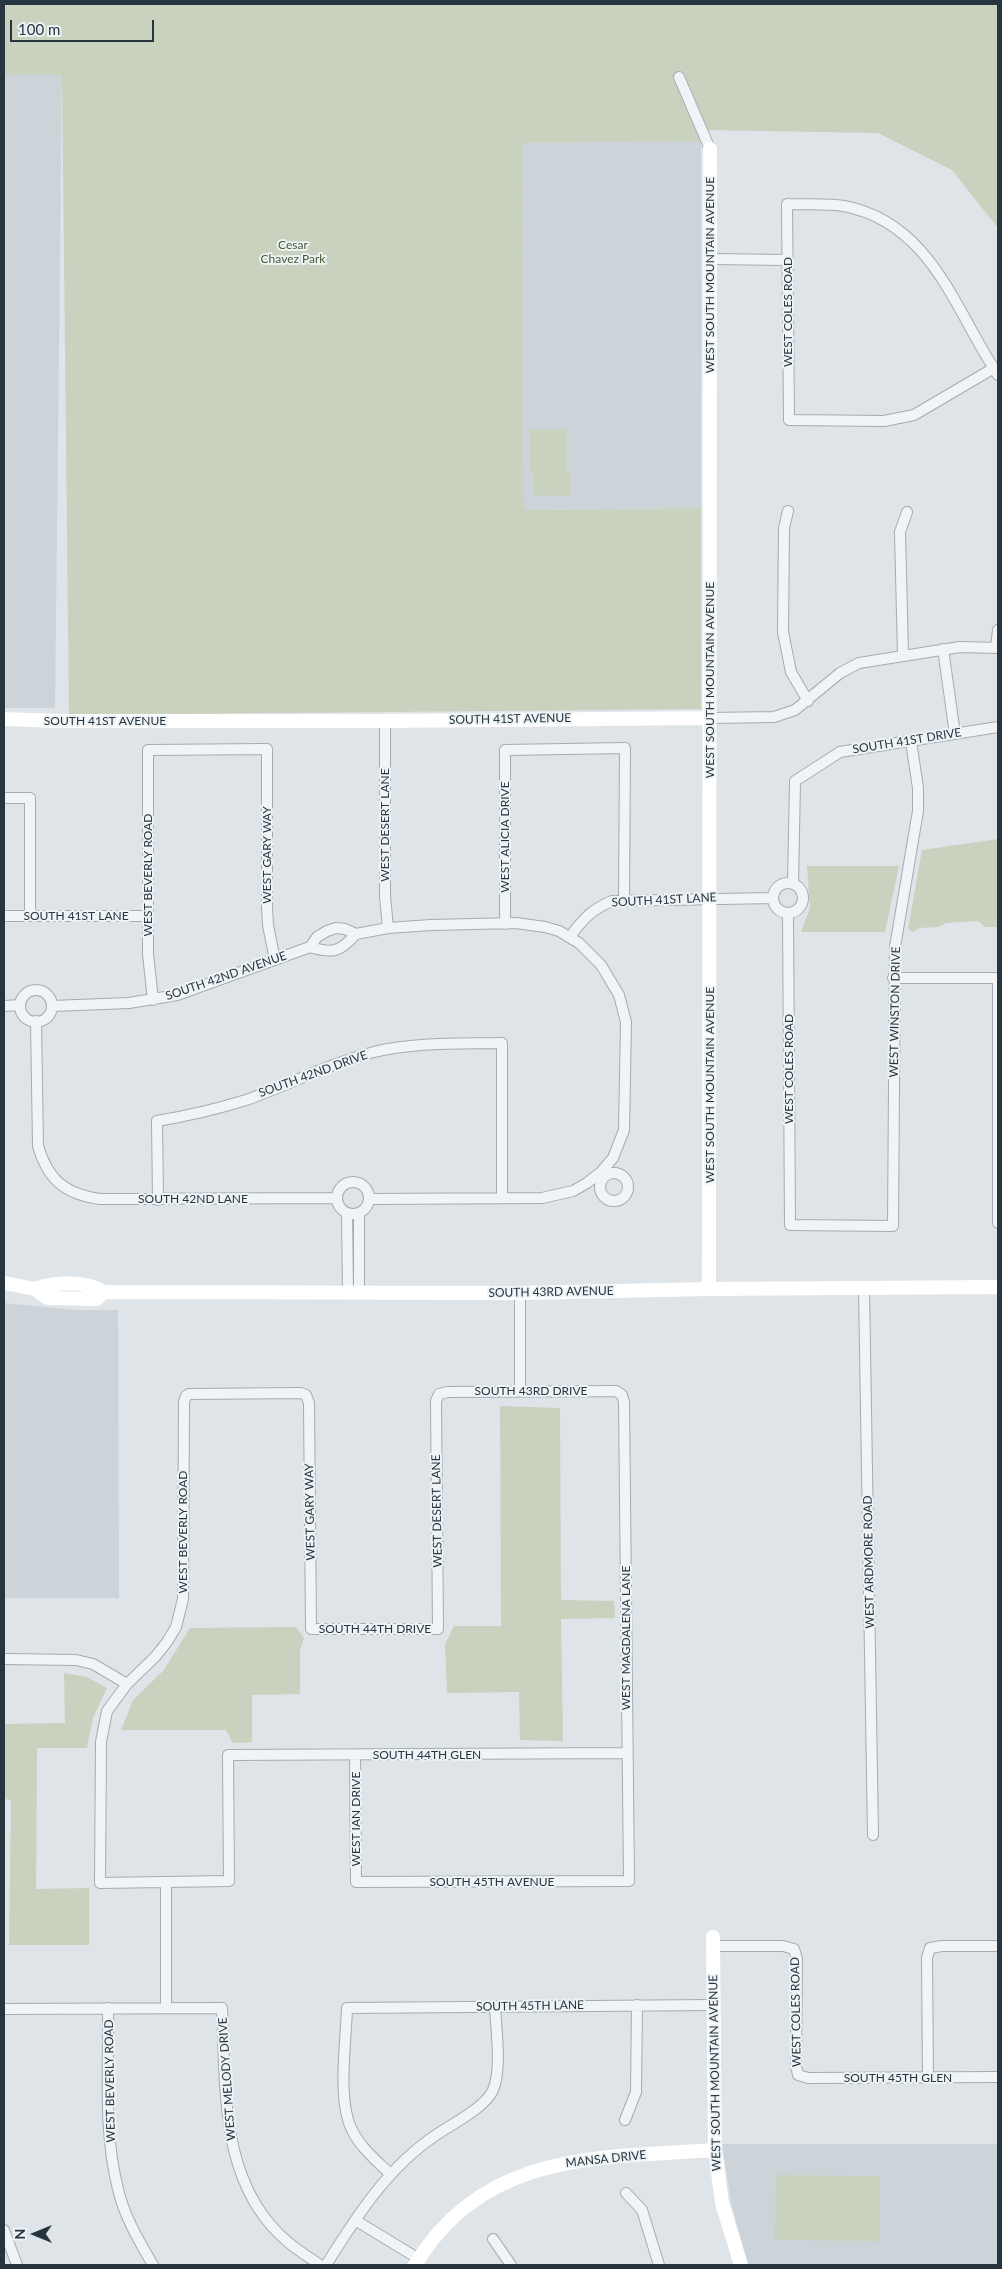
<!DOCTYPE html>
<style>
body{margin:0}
#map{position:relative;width:1002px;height:2269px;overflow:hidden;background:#dee4e8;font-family:Lato,sans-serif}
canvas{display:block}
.frame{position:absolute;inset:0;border:5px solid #27353f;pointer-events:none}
.north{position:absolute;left:10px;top:2209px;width:50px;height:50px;-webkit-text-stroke:4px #eef3f6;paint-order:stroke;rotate:270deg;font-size:14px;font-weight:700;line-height:20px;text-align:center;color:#27353f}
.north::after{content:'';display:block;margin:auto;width:18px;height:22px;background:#27353f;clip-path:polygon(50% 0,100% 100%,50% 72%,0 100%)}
.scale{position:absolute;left:10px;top:20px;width:144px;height:22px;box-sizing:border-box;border:2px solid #27353f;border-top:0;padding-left:6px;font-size:15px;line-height:18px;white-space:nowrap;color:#27353f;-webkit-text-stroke:4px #eef3f6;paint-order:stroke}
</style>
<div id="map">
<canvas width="1002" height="2269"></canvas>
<div class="frame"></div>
<div class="north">N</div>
<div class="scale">100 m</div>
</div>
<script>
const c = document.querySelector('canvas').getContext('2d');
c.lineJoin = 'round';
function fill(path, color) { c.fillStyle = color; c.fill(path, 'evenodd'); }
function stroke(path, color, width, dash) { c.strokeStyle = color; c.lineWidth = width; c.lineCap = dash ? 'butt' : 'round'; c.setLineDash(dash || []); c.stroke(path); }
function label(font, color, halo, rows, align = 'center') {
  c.font = font + ' Lato,sans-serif'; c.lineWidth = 4; c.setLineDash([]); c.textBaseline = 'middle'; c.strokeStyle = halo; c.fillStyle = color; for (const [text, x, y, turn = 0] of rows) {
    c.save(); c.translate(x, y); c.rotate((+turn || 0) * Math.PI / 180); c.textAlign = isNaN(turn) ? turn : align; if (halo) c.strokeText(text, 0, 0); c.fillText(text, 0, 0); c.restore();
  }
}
const built = new Path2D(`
 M4,75h58l-7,633h-51z
 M701,141v367l-177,2 -2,-367z
 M4,1303l69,7h45l1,288h-115z
 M722,2144h276v121h-250l-17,-63z`);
const green = new Path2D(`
 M4,4h994v224l-46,-58 -74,-37 -175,-3 -2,11 -179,2 2,367 177,-2v201l-632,6 -7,-640h-58z
 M530,429h37v43l4,1v23l-37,-1v-21l-5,-1z
 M998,839v88h-13l-7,-6 -32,2 -8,4 -19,1 -6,4 -5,-3 14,-79z
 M807,866h92l-14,66h-84l9,-24z
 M500,1406l60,2 1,192 53,1 1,17 -54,1 2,122 -43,-1 -1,-48 -72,1 -2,-49 9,-18h47z
 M296,1627l8,11 -4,12v44l-48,1v47l-19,1 -7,-13h-105l12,-30 30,-29 27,-43z
 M64,1673l23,4 20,11 -14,30 -6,30h-50l-1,141 53,-1v57h-80l2,-145 -7,-1v-75l61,-1z
 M776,2175l104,1v65l-105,-1z`);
const street = new Path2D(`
 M679,77l31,72
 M710,259l77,1
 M994,368l-80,47 -30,6 -95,-1 -2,-216c19,1 39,-1 57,2 88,17 111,105 154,169
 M788,511l-4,17 -1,104 8,40 17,29
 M996,648l2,-18
 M943,649l12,85
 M903,656l-3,-124 7,-20
 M710,718l64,-1 21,-7 45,-37 19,-10 101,-16 38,1
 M385,721v175l3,32
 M4,798h26v118
 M773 898a15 15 0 1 1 30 0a15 15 0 1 1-30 0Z
 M793,884l2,-103 45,-29 158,-25
 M788,913l2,312 103,1 2,-279 23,-136v-23l-7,-47
 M4,916h144
 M505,924v-174l120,-2 -1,152
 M570,937c12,-17 22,-28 42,-36l161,-3
 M310,947c23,7 30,5 46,-13
 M893,978h105
 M998,978v245
 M20 1006a16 16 0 1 1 32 0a16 16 0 1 1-32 0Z
 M153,1000l-5,-46v-204l119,-1v158l1,18 7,35
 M4,1006l16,-1
 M52,1006l77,-3 48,-8 133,-48 7,-10 10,-6 9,-3 9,1 11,5 32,-6 43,-3 85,-2 29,4 14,4 20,12 22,22 18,30 7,27 -2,108 -11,28 -12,14 -14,11 -14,8 -31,7 -173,1
 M36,1021l2,125c10,34 27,48 62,53l237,-1
 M600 1187a14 14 0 1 1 28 0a14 14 0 1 1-28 0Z
 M337 1198a16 16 0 1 1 32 0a16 16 0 1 1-32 0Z
 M158,1200l-1,-79c30,-5 60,-12 89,-21 43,-15 84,-37 128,-48 41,-10 86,-8 128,-9v155
 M347,1213l1,80
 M864,1288l9,547
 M359,1293v-80
 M520,1391v-98
 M4,1659l72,1 17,4 34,20
 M355,1755l1,127 273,-1 -5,-479 -2,-7 -6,-4 -168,1 -9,2 -3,7 2,228h-127l-2,-226 -3,-8 -5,-2 -112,1 -3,2 -2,6 -1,197 -7,28 -9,15 -12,15 -28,27 -20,27 -6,31 -1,141 129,-2 -1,-126 399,-2
 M713,1946h70l11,3 3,10 -1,107 2,9 10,3 190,-1
 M108,2008c1,59 -5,123 10,181 6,27 21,52 35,76
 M166,2008v-126
 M4,2009l218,-1c4,82 -3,177 67,235 10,8 21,15 31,22
 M928,2078l-1,-120 3,-10 12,-2h56
 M625,2120l11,-28 1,-87
 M390,2174c-13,-13 -30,-27 -38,-44 -15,-30 -6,-87 -5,-122l366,-3
 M626,2193l16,17 17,55
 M355,2220l64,39
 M4,2230l13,35
 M493,2239l18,26
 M326,2265c31,-49 61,-97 110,-130 16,-11 49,-27 57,-45 9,-21 3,-60 2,-84`);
const secondary = new Path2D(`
 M4,719l54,2h327l325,-3
 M4,1283l31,6 12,9 50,1 7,-7
 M35,1289c21,-7 50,-9 69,3l416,1 189,-4 289,-2
 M709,1289l1,-1140
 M713,1937l2,213 7,53 19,62
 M415,2265c69,-114 183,-107 300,-115`);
const parkNames = [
 ["Cesar",293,245],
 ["Chavez Park",293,259]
];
const streetNames = [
 ["WEST SOUTH MOUNTAIN AVENUE",710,275,-90],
 ["WEST COLES ROAD",788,312,-90],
 ["WEST SOUTH MOUNTAIN AVENUE",710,680,-90],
 ["SOUTH 41ST AVENUE",510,719,-1],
 ["SOUTH 41ST AVENUE",105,721],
 ["SOUTH 41ST DRIVE",907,741,-9],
 ["WEST DESERT LANE",385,825,-90],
 ["WEST ALICIA DRIVE",505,837,-90],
 ["WEST GARY WAY",267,855,-90],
 ["WEST BEVERLY ROAD",148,875,-90],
 ["SOUTH 41ST LANE",664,900,-3],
 ["SOUTH 41ST LANE",76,916],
 ["SOUTH 42ND AVENUE",226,976,-19],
 ["WEST WINSTON DRIVE",895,1012,-89],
 ["WEST COLES ROAD",789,1069,-90],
 ["SOUTH 42ND DRIVE",313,1074,-20],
 ["WEST SOUTH MOUNTAIN AVENUE",710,1085,-90],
 ["SOUTH 42ND LANE",193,1199],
 ["SOUTH 43RD AVENUE",551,1292,-1],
 ["SOUTH 43RD DRIVE",531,1391],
 ["WEST DESERT LANE",437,1511,-91],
 ["WEST GARY WAY",310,1512,-91],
 ["WEST BEVERLY ROAD",183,1532,-90],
 ["WEST ARDMORE ROAD",869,1562,-91],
 ["SOUTH 44TH DRIVE",375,1629],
 ["WEST MAGDALENA LANE",626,1638,-90],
 ["SOUTH 44TH GLEN",427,1755],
 ["WEST IAN DRIVE",356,1819,-90],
 ["SOUTH 45TH AVENUE",492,1882],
 ["SOUTH 45TH LANE",530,2006,-1],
 ["WEST COLES ROAD",796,2012,-91],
 ["WEST SOUTH MOUNTAIN AVENUE",715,2073,-91],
 ["SOUTH 45TH GLEN",898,2078],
 ["WEST MELODY DRIVE",227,2079,-94],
 ["WEST BEVERLY ROAD",110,2081,-91],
 ["MANSA DRIVE",606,2159,-6]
];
fill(built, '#ccd4da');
fill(green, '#c8d2bf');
stroke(street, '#a3acb2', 12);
stroke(street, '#f1f4f6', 10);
stroke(secondary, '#fff', 14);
label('12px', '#445c34', '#eef3f6', parkNames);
label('12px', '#27353f', '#eef3f6', streetNames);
</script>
